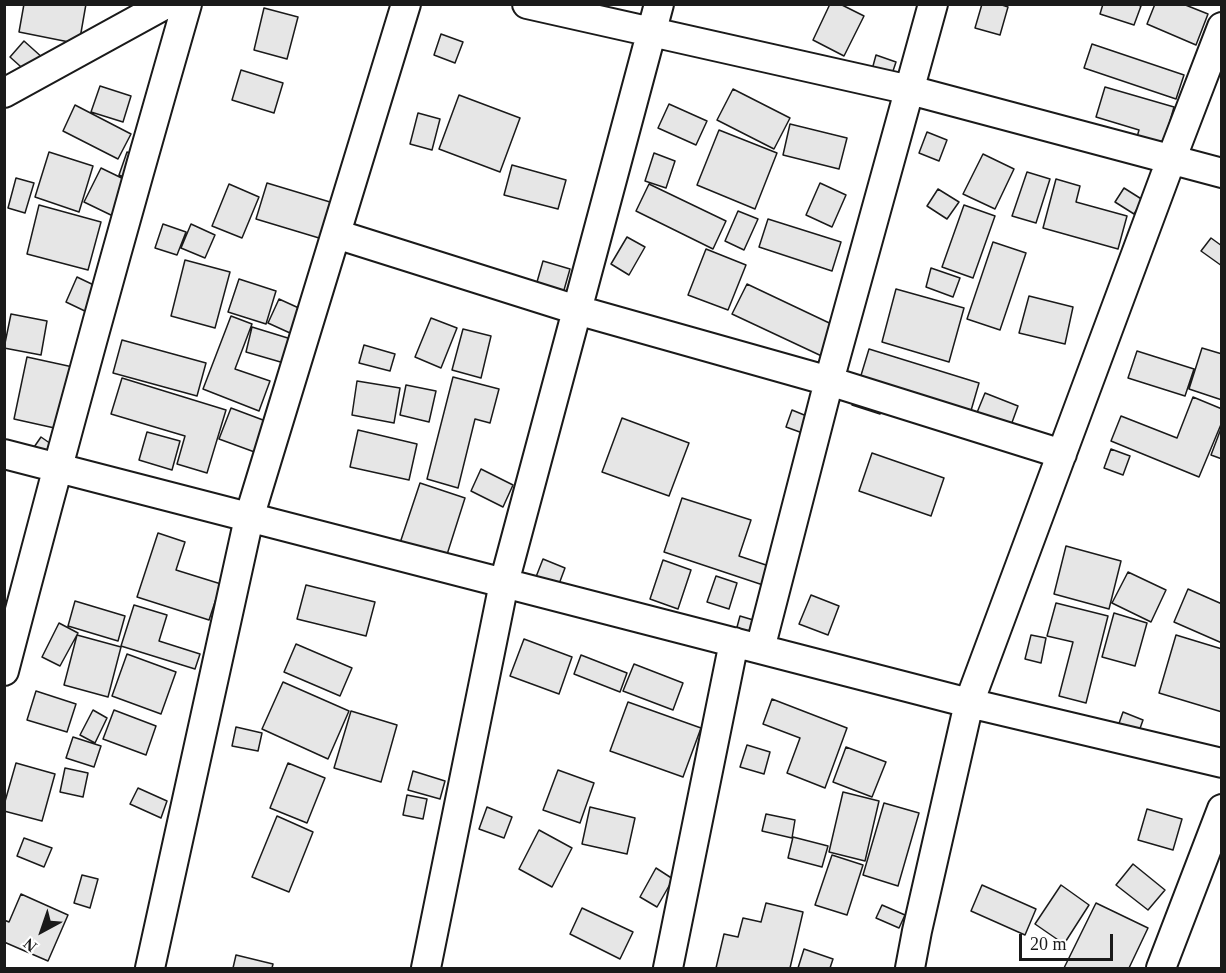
<!DOCTYPE html>
<style>
body{margin:0}
#map{position:relative;width:1226px;height:973px;overflow:hidden;background:#fff;font-family:"Times New Roman",serif}
canvas{display:block}
.frame{position:absolute;inset:0;border:6px solid #1a1a1a;pointer-events:none}
.north{position:absolute;left:12px;top:901px;width:60px;height:60px;-webkit-text-stroke:4px #fff;paint-order:stroke;rotate:220deg;font-size:16px;font-weight:700;line-height:24px;text-align:center;color:#1a1a1a}
.north::after{content:'';display:block;margin:auto;width:21px;height:27px;background:#1a1a1a;clip-path:polygon(50% 0,100% 100%,50% 72%,0 100%)}
.scale{position:absolute;left:1019px;top:934px;width:94px;height:27px;box-sizing:border-box;border:3px solid #1a1a1a;border-top:0;padding-left:8px;font-size:18px;line-height:21px;white-space:nowrap;color:#1a1a1a;-webkit-text-stroke:4px #fff;paint-order:stroke}
</style>
<div id="map">
<canvas width="1226" height="973"></canvas>
<div class="frame"></div>
<div class="north">N</div>
<div class="scale">20 m</div>
</div>
<script>
const c = document.querySelector('canvas').getContext('2d');
c.lineJoin = 'round';
function fill(path, color) { c.fillStyle = color; c.fill(path, 'evenodd'); }
function stroke(path, color, width, dash) { c.strokeStyle = color; c.lineWidth = width; c.lineCap = dash ? 'butt' : 'round'; c.setLineDash(dash || []); c.stroke(path); }
const building = new Path2D(`
 M24,4h62l-7,40 -60,-12z
 M830,4h10l24,12 -20,40 -31,-16z
 M982,4h17l9,3 -8,28 -25,-7z
 M1103,4h33l5,2 -7,19 -34,-11z
 M1155,4h28l25,10 -12,31 -49,-21z
 M264,8l34,9 -11,42 -33,-9z
 M441,34l22,8 -8,21 -21,-8z
 M24,41l20,18 -14,16 -20,-18z
 M1092,44l92,31 -8,24 -92,-31z
 M876,55l20,7 -7,21 -19,-6z
 M241,70l42,13 -9,30 -42,-13z
 M100,86l31,10 -8,26 -32,-10z
 M1105,87l69,20 -13,45 -26,-8 4,-14 -43,-13z
 M733,89l57,29 -16,31 -57,-29z
 M459,95l61,23 -20,54 -61,-23z
 M669,104l38,17 -11,24 -38,-17z
 M75,105l56,29 -13,25 -55,-28z
 M418,113l22,6 -8,31 -22,-6z
 M790,124l57,14 -8,31 -56,-14z
 M719,130l58,23 -22,56 -58,-24z
 M927,132l20,8 -8,21 -20,-8z
 M49,152l44,14 -14,46 -44,-15z
 M127,152l16,6 -9,23 -15,-6z
 M654,153l21,8 -9,27 -21,-7z
 M983,154l31,15 -19,40 -32,-15z
 M512,165l54,15 -8,29 -54,-14z
 M101,168l31,15 -17,34 -31,-15z
 M1027,172l23,7 -14,44 -24,-7z
 M16,178l18,5 -9,30 -17,-5z
 M1056,179l24,7 -4,16 51,14 -9,33 -75,-21z
 M267,183l73,22 -11,36 -73,-22z
 M820,183l26,12 -14,32 -26,-12z
 M229,184l30,13 -17,41 -30,-12z
 M649,184l77,37 -13,28 -77,-38z
 M1124,188l19,12 -9,14 -19,-12z
 M938,189l21,13 -12,17 -20,-13z
 M39,205l62,17 -13,48 -61,-16z
 M964,205l31,11 -22,62 -31,-11z
 M738,211l20,8 -14,31 -19,-9z
 M768,219l73,23 -9,29 -73,-24z
 M163,224l23,8 -9,23 -22,-7z
 M191,224l24,11 -10,23 -24,-10z
 M627,237l18,10 -16,28 -18,-11z
 M1211,238l11,8v20l-21,-15z
 M993,242l33,11 -26,77 -33,-11z
 M706,249l40,16 -18,45 -40,-15z
 M185,260l45,12 -15,56 -44,-12z
 M543,261l27,8 -10,35 -27,-8z
 M931,268l29,10 -7,19 -27,-10z
 M77,277l23,11 -11,25 -23,-11z
 M239,279l37,12 -10,33 -38,-12z
 M747,284l95,45 -14,30 -96,-45z
 M896,289l68,19 -15,54 -67,-20z
 M1029,296l44,11 -8,37 -46,-11z
 M279,299l33,15 -11,24 -33,-15z
 M11,314l36,7 -6,34 -37,-7z
 M231,316l21,8 -17,45 35,12 -11,30 -56,-22z
 M431,318l26,10 -16,40 -26,-11z
 M252,327l39,12 -7,24 -38,-11z
 M463,329l28,7 -10,42 -29,-8z
 M122,340l84,23 -9,33 -84,-23z
 M364,345l31,9 -5,17 -31,-8z
 M1202,348l20,6v46l-33,-11z
 M869,349l110,34 -11,38 -82,-26 -6,19 -28,-9z
 M1137,351l57,18 -9,27 -57,-18z
 M27,357l55,12 -14,62 -54,-12z
 M453,377l46,12 -9,34 -15,-4 -17,69 -31,-9z
 M122,378l104,32 -19,63 -30,-9 8,-28 -74,-22z
 M357,381l43,7 -6,35 -42,-8z
 M406,385l30,6 -7,31 -29,-7z
 M985,393l33,13 -8,22 -34,-13z
 M1193,397l29,12v13l-23,55 -88,-36 10,-25 56,22z
 M231,408l40,15 -11,31 -41,-15z
 M792,410l22,9 -6,16 -22,-8z
 M622,418l67,25 -20,53 -67,-24z
 M1222,426v33l-11,-4z
 M358,430l59,14 -8,36 -59,-13z
 M147,432l33,9 -8,29 -33,-10z
 M41,437l23,16h-34z
 M1111,449l19,7 -7,19 -19,-7z
 M872,453l72,25 -13,38 -72,-25z
 M481,469l32,16 -10,22 -32,-16z
 M420,483l45,15 -21,66 -46,-15z
 M682,498l69,22 -12,36 39,13 -6,19 -108,-36z
 M158,533l27,9 -9,28 45,14 -12,36 -72,-23z
 M1066,546l55,15 -12,48 -55,-15z
 M543,559l22,9 -9,24 -22,-10z
 M663,560l28,10 -13,39 -28,-10z
 M1128,572l38,18 -15,32 -39,-19z
 M716,576l21,7 -8,26 -22,-7z
 M306,585l69,17 -9,34 -69,-17z
 M1188,589l34,15v39l-48,-21z
 M811,595l28,11 -11,29 -29,-11z
 M75,601l50,15 -7,25 -50,-15z
 M1056,603l52,13 -22,87 -27,-7 14,-54 -26,-6z
 M134,605l33,10 -8,26 41,13 -5,15 -74,-23z
 M1114,613l33,10 -12,43 -33,-9z
 M740,616l20,6 -8,25 -19,-5z
 M59,623l19,10 -18,33 -18,-9z
 M77,635l44,12 -13,50 -44,-12z
 M1031,635l15,3 -5,25 -16,-4z
 M1176,635l46,14v63l-63,-19z
 M524,639l48,18 -13,37 -49,-18z
 M296,644l56,24 -12,28 -56,-24z
 M127,654l49,18 -15,42 -49,-18z
 M581,655l46,18 -7,19 -46,-18z
 M634,664l49,19 -10,27 -50,-19z
 M283,682l66,29 -21,48 -66,-30z
 M36,691l40,13 -9,28 -40,-12z
 M772,699l75,29 -22,60 -38,-15 13,-35 -37,-14z
 M628,702l73,26 -18,49 -73,-26z
 M93,710l14,8 -12,25 -15,-8z
 M114,710l42,16 -10,29 -43,-16z
 M351,711l46,14 -16,57 -47,-14z
 M1123,712l20,8 -6,17 -20,-8z
 M236,727l26,6 -4,18 -26,-5z
 M73,737l28,9 -7,21 -28,-9z
 M747,745l23,7 -6,22 -24,-7z
 M846,747l40,15 -14,35 -39,-15z
 M16,763l39,11 -13,47 -38,-10v-6z
 M288,763l37,15 -18,45 -37,-15z
 M65,768l23,5 -5,24 -23,-5z
 M558,770l36,13 -14,40 -37,-13z
 M413,771l32,10 -5,18 -32,-9z
 M138,788l29,13 -6,17 -31,-14z
 M843,792l36,9 -14,60 -36,-9z
 M407,795l20,4 -4,20 -20,-4z
 M884,803l35,10 -21,73 -35,-11z
 M487,807l25,10 -8,21 -25,-9z
 M590,807l45,11 -8,36 -45,-10z
 M1147,809l35,10 -9,31 -35,-10z
 M766,814l29,6 -3,18 -30,-7z
 M277,816l36,16 -24,60 -37,-15z
 M539,830l33,18 -20,39 -33,-18z
 M793,837l35,9 -6,21 -34,-9z
 M24,838l28,10 -8,19 -27,-11z
 M832,855l31,10 -16,50 -32,-10z
 M1133,864l32,26 -17,20 -32,-25z
 M656,868l17,11 -16,28 -17,-10z
 M82,875l16,4 -8,29 -16,-5z
 M982,885l54,24 -11,26 -54,-24z
 M1061,885l28,20 -25,39 -29,-20z
 M21,894l47,21 -20,46 -44,-19v-22l5,2z
 M766,903l37,9 -13,56h-74l8,-34 14,3 5,-19 18,4z
 M1096,903l52,25 -19,40h-65z
 M882,905l23,10 -6,13 -23,-10z
 M582,908l51,24 -13,27 -50,-25z
 M804,949l29,10 -3,9h-32z
 M236,955l37,9 -1,4h-39z`);
const street = new Path2D(`
 M527,4l383,86 312,83
 M4,93l162,-89
 M336,234l241,76 252,71 233,73
 M4,454l965,249 253,60
 M760,649l69,-268 104,-377
 M4,671c58,-223 119,-445 183,-667
 M150,968l99,-450 157,-514
 M426,968l78,-385 155,-579
 M668,968l66,-326
 M910,968l7,-37 52,-228 202,-543 51,-133
 M1161,968l61,-159`);
fill(building, '#e6e6e6');
stroke(building, '#1a1a1a', 1.5);
stroke(street, '#1a1a1a', 32);
stroke(street, '#fff', 28);
</script>
